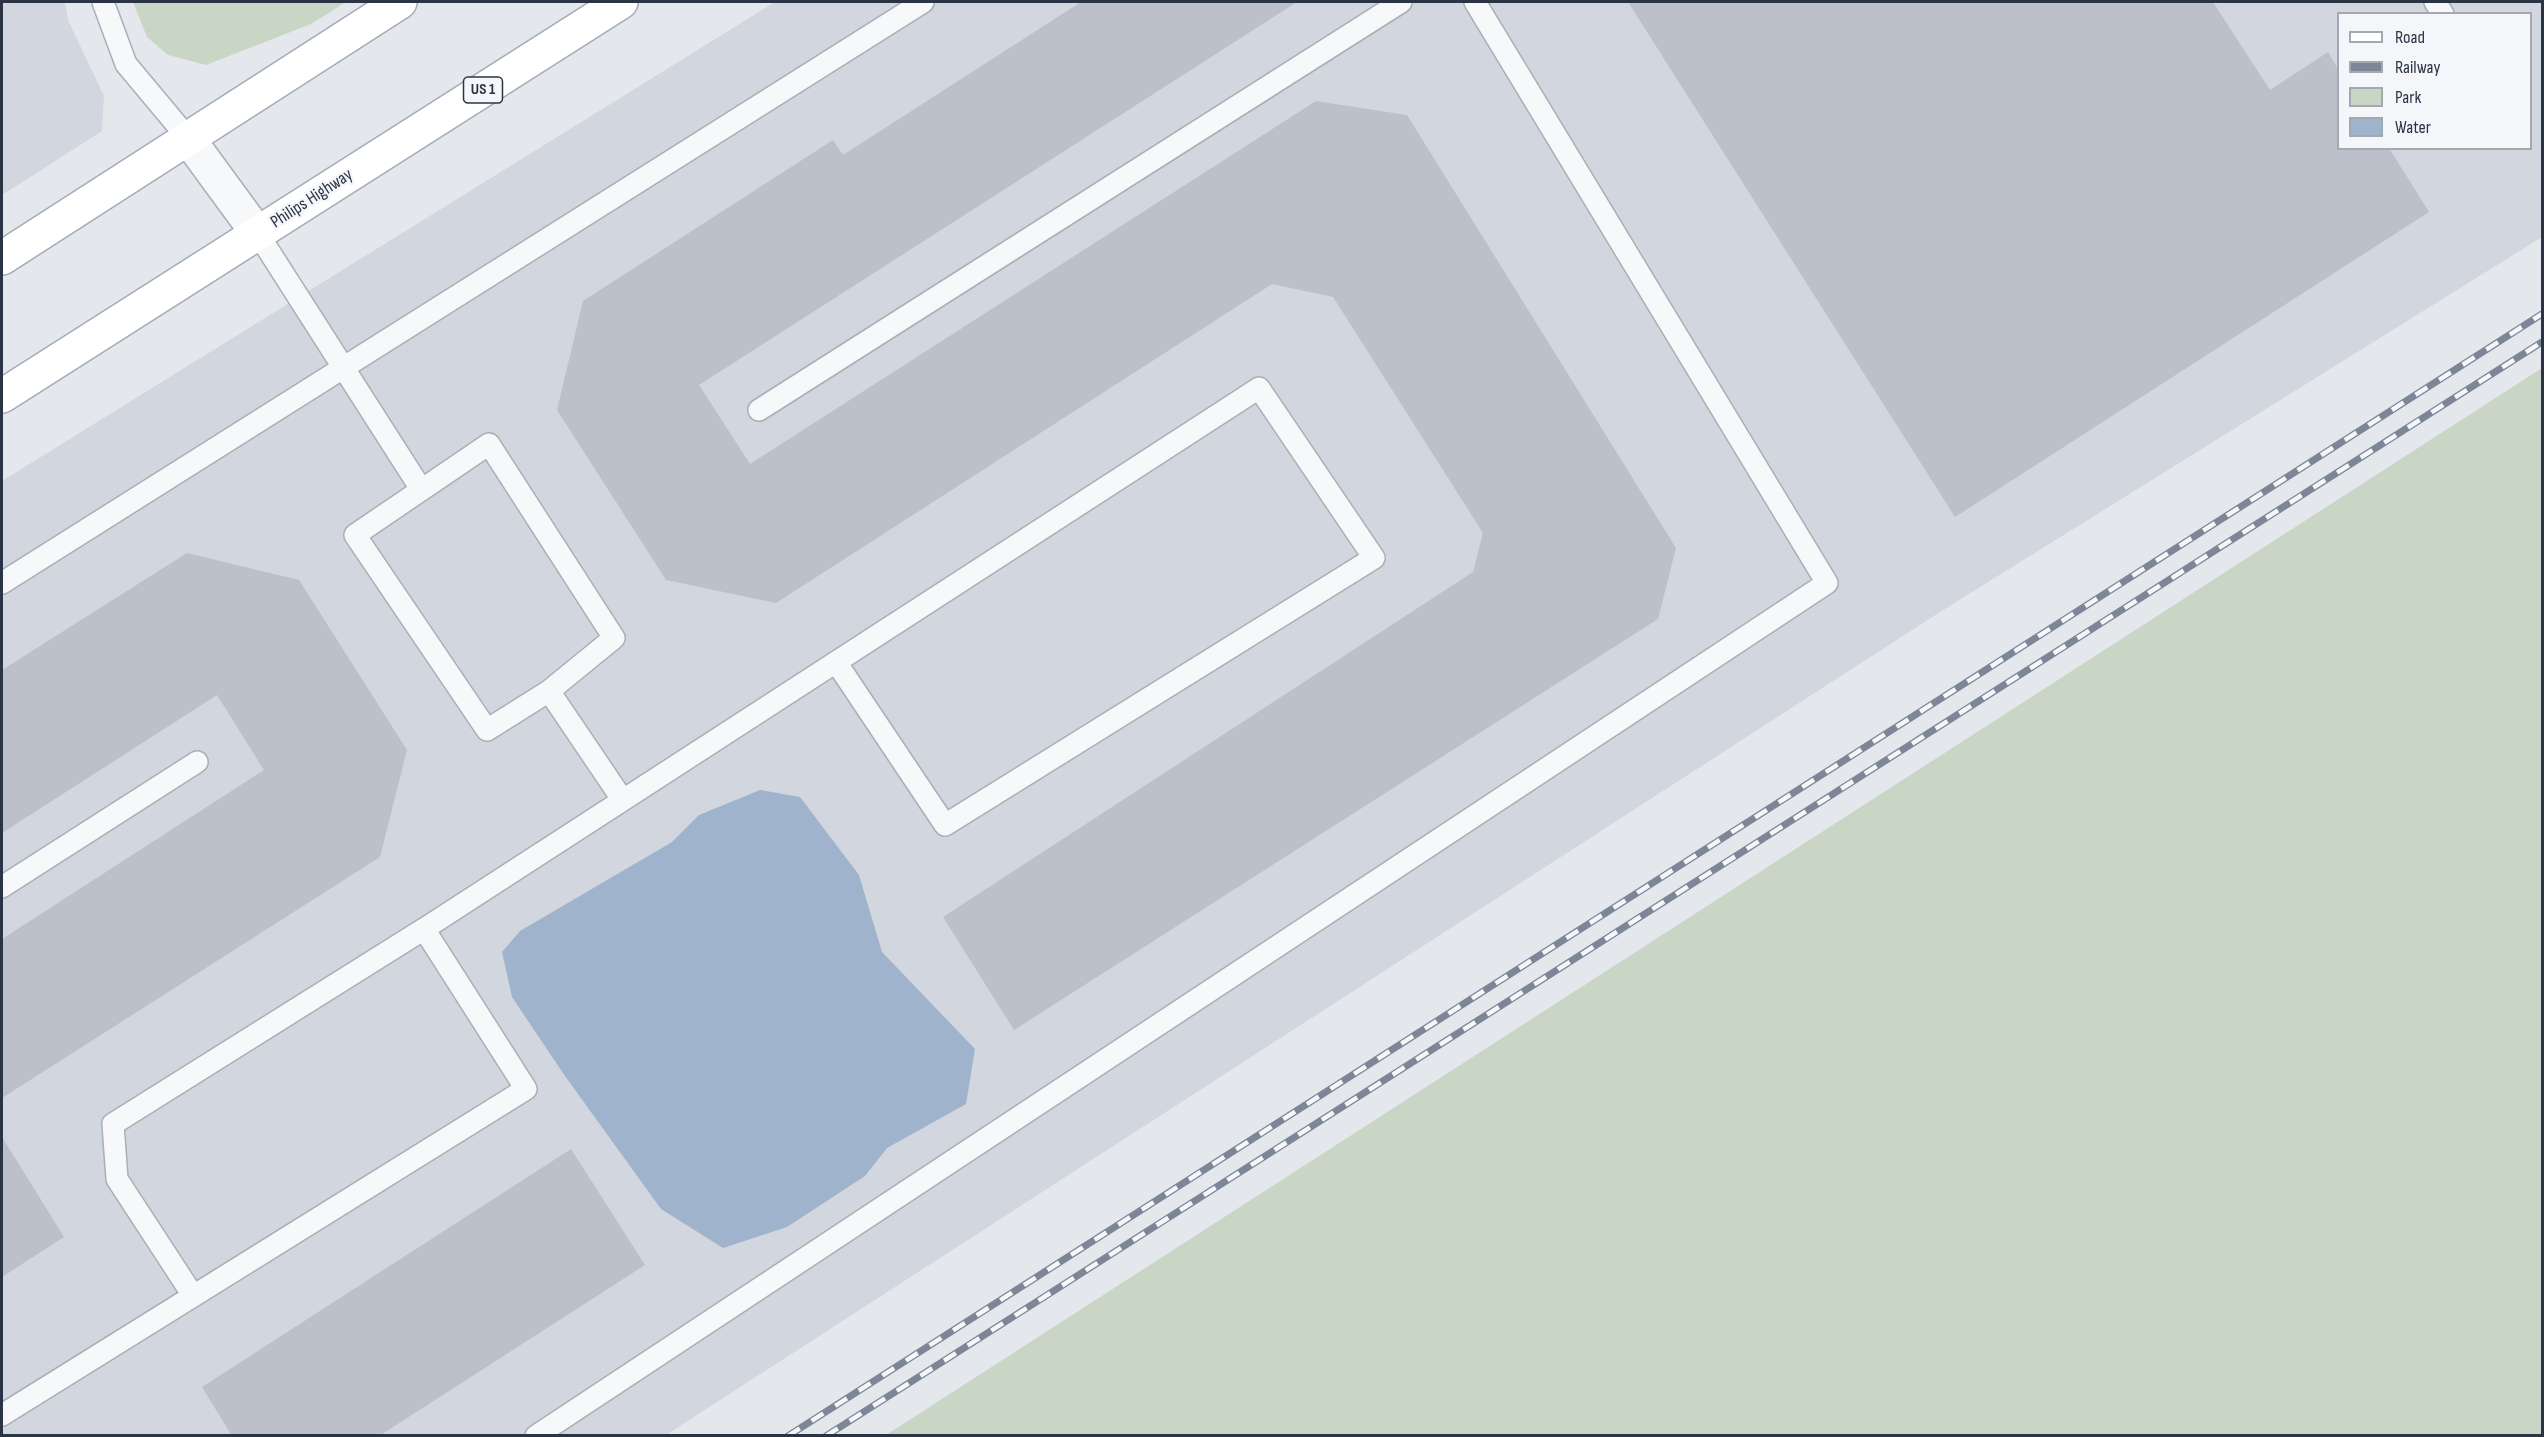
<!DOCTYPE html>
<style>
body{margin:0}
#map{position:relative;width:2544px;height:1437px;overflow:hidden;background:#e4e7ec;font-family:"Sofia Sans Condensed",sans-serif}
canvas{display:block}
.frame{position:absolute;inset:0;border:3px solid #2b3445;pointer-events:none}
.legend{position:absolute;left:2337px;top:12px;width:195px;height:138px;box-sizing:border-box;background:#f4f6f9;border:2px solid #a4a8b1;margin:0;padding:8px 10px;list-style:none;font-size:18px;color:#2b3445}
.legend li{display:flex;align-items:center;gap:12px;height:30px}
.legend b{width:30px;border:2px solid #a4a8b1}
</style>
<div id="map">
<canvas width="2544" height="1437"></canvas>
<div class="frame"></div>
<ul class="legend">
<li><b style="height:8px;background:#fff"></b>Road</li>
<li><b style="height:8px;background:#7d8696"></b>Railway</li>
<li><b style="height:16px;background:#c9d6c5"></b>Park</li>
<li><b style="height:16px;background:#9fb4cc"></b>Water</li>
</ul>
</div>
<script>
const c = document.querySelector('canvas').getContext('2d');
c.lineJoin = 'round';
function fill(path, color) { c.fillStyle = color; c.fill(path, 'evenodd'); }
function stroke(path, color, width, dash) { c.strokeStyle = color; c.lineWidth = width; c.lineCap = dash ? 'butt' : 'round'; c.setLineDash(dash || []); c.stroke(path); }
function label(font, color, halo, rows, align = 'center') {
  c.font = font + ' "Sofia Sans Condensed",sans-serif'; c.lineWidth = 5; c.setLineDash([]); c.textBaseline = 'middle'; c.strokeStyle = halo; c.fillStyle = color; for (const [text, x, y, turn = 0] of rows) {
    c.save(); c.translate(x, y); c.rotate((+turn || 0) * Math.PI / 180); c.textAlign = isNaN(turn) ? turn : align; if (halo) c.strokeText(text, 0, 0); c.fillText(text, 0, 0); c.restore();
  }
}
const built = new Path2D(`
 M2,2h63l3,18 36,76 -2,35 -100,64z
 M775,2h1767v235l-602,375 -1274,823 -664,1v-955zM2338,14h192v134h-192z`);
const green = new Path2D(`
 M133,2h213l-35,22 -105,41 -38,-10 -21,-18z
 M2542,368v1067h-1656z`);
const water = new Path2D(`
 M760,790l40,7 59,78 23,77 93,97 -9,55 -79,44 -22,28 -78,51 -64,21 -62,-39 -96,-133 -53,-79 -10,-45 18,-21 152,-89 27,-27z`);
const building = new Path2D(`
 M1081,2h216l-598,383 51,79 566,-363 91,14 269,433 -18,71 -644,411 -71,-113 530,-345 10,-39 -150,-236 -61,-13 -496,319 -110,-23 -109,-170 26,-109 250,-161 10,15z
 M1628,2h585l57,88 58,-38 10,17v79h51l40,64 -474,305z
 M187,553l112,27 108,170 -27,107 -378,241v-159l262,-169 -47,-75 -215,138v-163z
 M2,1137l62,100 -62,40z
 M571,1149l74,116 -266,171h-147l-30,-49z`);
const lane = new Path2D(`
 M103,2l23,62 61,73
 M2435,2l8,12
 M258,234l163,255
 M759,410l642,-408
 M489,444l125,194 -65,53 -62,39 -132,-195z
 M2,583l921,-581
 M549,691l73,108
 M2,887l195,-125
 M424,929l835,-541 115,170 -429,267 -109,-163
 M2,1415l524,-326 -102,-160 -311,195 4,55 75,115
 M536,1436l1291,-853 -352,-581`);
const street = new Path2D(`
 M187,137l71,97`);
const primary = new Path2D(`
 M2,258l398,-256
 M2,396l619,-394`);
const rail = new Path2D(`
 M788,1436l1754,-1122
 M826,1436l1716,-1094`);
const shields = [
 [483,90,39]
];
const shieldNames = [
 ["US 1",483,90]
];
const streetNames = [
 ["Philips Highway",312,199,-33]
];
fill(built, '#d2d6de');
fill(green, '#c9d6c5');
fill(water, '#9fb4cc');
fill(building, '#bbc0ca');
stroke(lane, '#a9aeb7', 24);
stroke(street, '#a9aeb7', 36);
stroke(primary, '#a3abb8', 36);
stroke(lane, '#f7f8fa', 21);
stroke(street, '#f7f8fa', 33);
stroke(primary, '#fff', 33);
stroke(rail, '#7d8696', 7);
stroke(rail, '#f4f6f9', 4.5, [14]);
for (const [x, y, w] of shields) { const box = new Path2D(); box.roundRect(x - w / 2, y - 13, w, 26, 4.5); c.fillStyle = '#f4f6f9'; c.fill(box); stroke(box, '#2b3445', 1.5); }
label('bold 16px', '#2b3445', null, shieldNames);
label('18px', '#2b3445', '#f4f6f9', streetNames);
</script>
